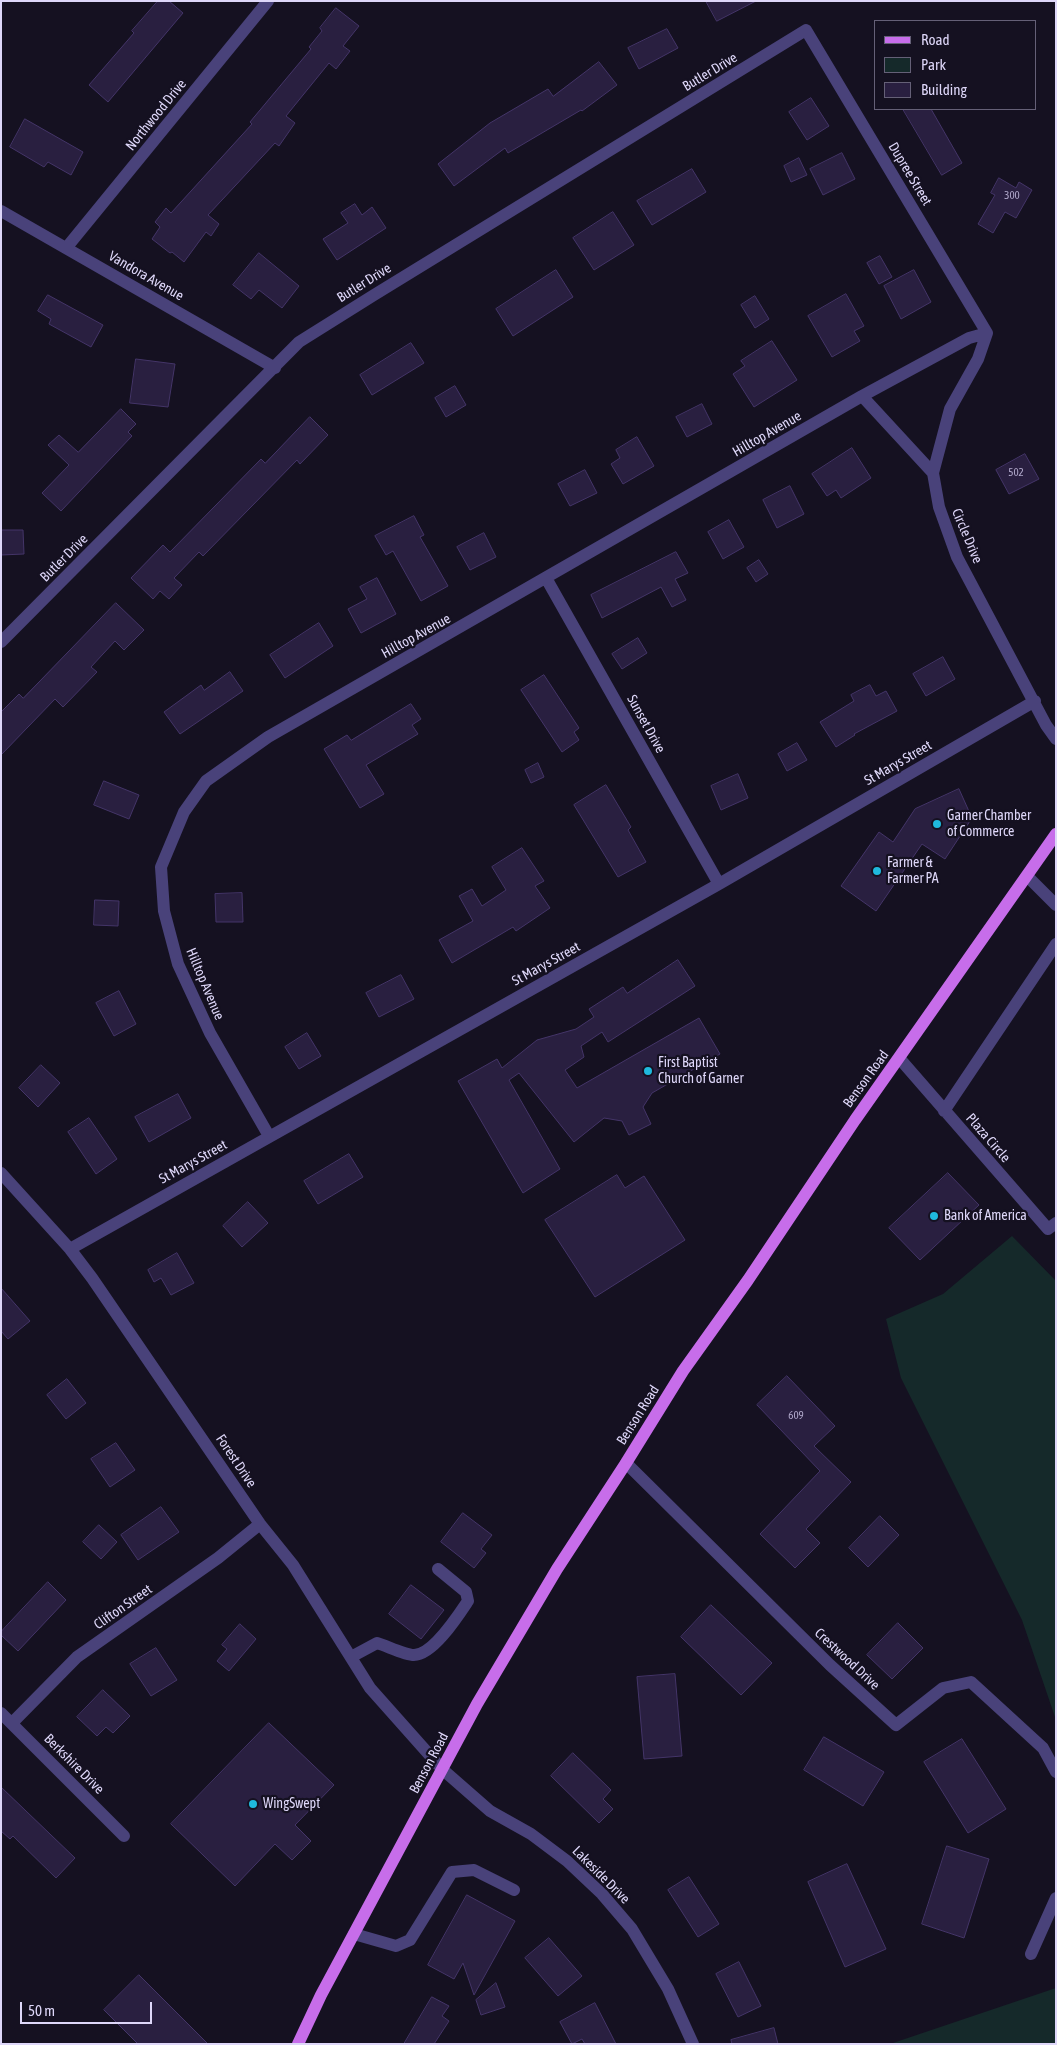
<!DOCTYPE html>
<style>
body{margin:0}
#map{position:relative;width:1057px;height:2045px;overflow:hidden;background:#151121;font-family:"Asap Condensed",sans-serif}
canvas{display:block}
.frame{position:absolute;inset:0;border:2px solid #ded7f9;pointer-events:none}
.legend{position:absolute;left:874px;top:20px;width:162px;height:90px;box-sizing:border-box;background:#151121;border:1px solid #656077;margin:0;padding:6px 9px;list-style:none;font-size:15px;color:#ded7f9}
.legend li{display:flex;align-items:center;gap:10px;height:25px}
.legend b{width:25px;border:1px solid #656077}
.scale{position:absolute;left:20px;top:2002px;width:132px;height:22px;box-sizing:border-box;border:2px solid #ded7f9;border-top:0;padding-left:6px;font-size:15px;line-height:18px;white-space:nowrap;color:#ded7f9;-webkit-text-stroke:4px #151121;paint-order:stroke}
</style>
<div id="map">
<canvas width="1057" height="2045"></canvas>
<div class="frame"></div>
<ul class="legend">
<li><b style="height:6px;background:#c76dea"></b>Road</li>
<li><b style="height:14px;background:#15292a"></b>Park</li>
<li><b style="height:14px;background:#291f40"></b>Building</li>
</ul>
<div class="scale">50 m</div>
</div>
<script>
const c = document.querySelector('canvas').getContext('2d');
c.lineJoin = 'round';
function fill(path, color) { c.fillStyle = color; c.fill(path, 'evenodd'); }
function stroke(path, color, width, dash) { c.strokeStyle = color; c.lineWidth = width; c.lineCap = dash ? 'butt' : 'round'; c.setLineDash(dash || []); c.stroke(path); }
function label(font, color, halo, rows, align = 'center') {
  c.font = font + ' "Asap Condensed",sans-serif'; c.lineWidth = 4.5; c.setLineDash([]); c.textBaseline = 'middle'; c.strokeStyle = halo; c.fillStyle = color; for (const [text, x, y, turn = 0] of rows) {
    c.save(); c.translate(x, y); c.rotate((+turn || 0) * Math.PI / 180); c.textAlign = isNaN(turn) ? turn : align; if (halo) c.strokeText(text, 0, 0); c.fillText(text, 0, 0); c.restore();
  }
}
const green = new Path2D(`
 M1012,1236l44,45v439l-34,-100 -121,-242 -15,-59 57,-25z
 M1056,1988v56h-166z`);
const building = new Path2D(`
 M158,1h11l14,12 -75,89 -19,-17 45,-52 -2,-2z
 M706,1h50l-39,20z
 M336,8l23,18 -16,20 7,5 -14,18 -7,-6 -43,53 9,7 -16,23 -4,-3 -67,72 11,9 -8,12 -5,-4 -22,30 -12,-10 -2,1 -18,-14 8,-12 -5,-5 11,-14 5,5 81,-89 -2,-2 61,-73 -2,-2 13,-16 -2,-3z
 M667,29l11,19 -39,21 -11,-21z
 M599,62l18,23 -35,26 -1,-1 -73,43 -3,-5 -51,38 -16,-22 52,-41 58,-34 5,7z
 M811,98l18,28 -22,14 -18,-28z
 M903,109h28l31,54 -20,12z
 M25,119l58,33 -12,23 -23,-13 -4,5 -34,-20z
 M842,153l13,26 -32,16 -13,-26z
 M799,158l8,17 -16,7 -7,-16z
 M692,169l14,23 -54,33 -15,-24z
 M999,178l17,10 3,-6 13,8 -16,28 -11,-6 -12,21 -15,-9 17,-29 -4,-2z
 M355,204l7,11 10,-8 14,21 -49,32 -14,-21 25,-16 -7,-10z
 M613,212l21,33 -40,25 -21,-32z
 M259,253l40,33 -17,22 -23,-18 -8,9 -18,-14z
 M880,256l12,21 -13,7 -12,-21z
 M556,270l17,27 -60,39 -17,-27z
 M914,270l17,32 -30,17 -17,-33z
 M846,294l18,32 -10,5 6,10 -28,16 -24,-41z
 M48,295l55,30 -12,22 -42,-23 2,-5 -13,-8z
 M755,296l14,23 -14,9 -14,-23z
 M772,341l25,39 -43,27 -21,-33 12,-8 -4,-5z
 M411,343l13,20 -52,32 -12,-20z
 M136,359l39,5 -7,43 -38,-4z
 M455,386l11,19 -20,12 -11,-19z
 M702,404l10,20 -25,13 -11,-20z
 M121,409l15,15 -8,8 4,4 -71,75 -19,-18 27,-28 -21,-20 11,-10 19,17z
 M310,417l18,18 -28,29 -3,-4 -94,96 -4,-4 -25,26 8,7 -13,14 -9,-8 -7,8 -22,-21 32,-33 7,7 91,-93 4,4z
 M637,437l17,29 -31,18 -12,-20 9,-6 -4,-8z
 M852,448l19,30 -30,20 -5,-8 -9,6 -15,-22z
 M1025,454l14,25 -30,15 -13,-24z
 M585,470l12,23 -27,13 -12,-22z
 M790,486l14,28 -27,14 -14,-28z
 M414,516l10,19 -4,2 28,49 -27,15 -28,-50 -7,4 -11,-19z
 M729,520l15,27 -21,12 -15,-27z
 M1,530h22l1,24 -23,1z
 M484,533l12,24 -26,13 -13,-23z
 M676,552l12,21 -13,6 11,21 -14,7 -11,-20 -59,31 -11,-23z
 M759,560l9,14 -12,8 -9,-14z
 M377,578l19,36 -35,19 -13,-24 19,-10 -7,-12z
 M116,603l28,27 -20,20 -9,-9 -24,26 6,5 -34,35 -8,-8 -54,56v-43l18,-18 4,4z
 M319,623l14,23 -48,32 -15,-23z
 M638,638l9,15 -25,16 -10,-15z
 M943,657l12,22 -29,17 -13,-22z
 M230,672l13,19 -63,43 -16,-22 37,-27 3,5z
 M544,675l35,53 -5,4 5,8 -17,12 -41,-62z
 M870,685l6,11 10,-5 11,20 -43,23 1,1 -19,12 -16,-25 34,-21 -3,-6z
 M411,704l10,15 -9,6 6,9 -52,31 18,29 -24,14 -36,-59 23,-14 4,5z
 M797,743l10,17 -20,11 -9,-17z
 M538,763l6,14 -13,6 -6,-13z
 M738,774l10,24 -27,12 -10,-24z
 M104,781l35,14 -10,24 -35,-14z
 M606,785l25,42 -3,3 18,32 -28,15 -44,-72z
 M959,789l13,29 -27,41 -23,-15 -46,67 -35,-25 38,-54 14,10 22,-33z
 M522,848l22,33 -9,5 15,22 -34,23 -3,-4 -61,36 -13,-23 34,-19 -14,-25 13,-7 10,17 24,-16 -14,-23z
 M242,893l1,29h-27l-1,-28z
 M95,900l24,1 -1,25 -24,-1z
 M678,960l17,26 -87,56 -6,-10 -21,14 3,11 -19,13 12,18 122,-70 21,36 -68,39 -9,14 8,17 -22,11 -7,-14 -18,-3 -30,24 -55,-69 -10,7 51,89 -37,24 -65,-112 39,-22 5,9 35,-28 39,-11 18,-12 -5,-8 34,-22 4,6z
 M401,975l13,24 -35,18 -13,-24z
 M119,991l17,33 -22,12 -18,-33z
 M307,1033l14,23 -22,13 -14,-22z
 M41,1065l19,18 -22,24 -19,-19z
 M178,1094l13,24 -42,24 -14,-25z
 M89,1118l28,41 -21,15 -28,-42z
 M349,1154l14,23 -45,27 -14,-23z
 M948,1173l31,32 -59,55 -31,-32z
 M617,1175l8,13 19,-12 41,64 -90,57 -50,-77z
 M248,1202l20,21 -26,24 -19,-21z
 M177,1253l17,30 -23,12 -10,-17 -7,4 -6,-12z
 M1,1288l29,33 -22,18 -7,-8z
 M787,1376l48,50 -21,20 37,36 -45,47 14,14 -25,25 -35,-34 60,-63 -63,-66z
 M67,1379l19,24 -20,16 -19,-24z
 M116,1443l19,27 -25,17 -19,-28z
 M161,1507l18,25 -41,28 -17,-25z
 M463,1513l29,22 -11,14 5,4 -12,15 -33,-26z
 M880,1516l19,19 -31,32 -19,-19z
 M99,1525l18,17 -16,17 -18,-17z
 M48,1582l18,18 -48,51 -17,-16v-3z
 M411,1585l33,25 -23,29 -32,-25z
 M711,1605l61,58 -31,32 -60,-58z
 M898,1623l25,25 -31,31 -25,-24z
 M240,1624l16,15 -27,32 -12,-10 10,-12 -5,-4z
 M156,1648l21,32 -26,16 -21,-32z
 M675,1674l7,82 -38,3 -7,-82z
 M103,1690l27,26 -17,17 -7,-6 -9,9 -20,-19z
 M269,1723l65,62 -39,40 16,16 -19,19 -17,-16 -40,42 -64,-62z
 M824,1737l60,35 -21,34 -59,-36z
 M962,1739l44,70 -38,24 -44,-71z
 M573,1753l38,37 -8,9 10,10 -14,14 -48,-47z
 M1,1787l74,71 -19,20 -43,-42 -3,3 -9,-8z
 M947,1846l42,13 -25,79 -42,-14z
 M847,1864l39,85 -41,18 -37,-85z
 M689,1877l30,47 -21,13 -30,-47z
 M467,1895l48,26 -41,74 -11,-32 -9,16 -26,-14z
 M549,1938l33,38 -24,20 -33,-38z
 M739,1962l22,44 -23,11 -22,-43z
 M139,1975l69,69h-70l-34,-34z
 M496,1983l9,24 -24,8 -5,-15z
 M432,1997l17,9 -7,10 7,5 -15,23h-30z
 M595,2003l21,41h-31l-3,-5 -10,5 -12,-22z
 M774,2028l4,16h-46l-1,-4z`);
const minor = new Path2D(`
 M1,211l274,157
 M67,247l201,-246
 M987,333l-9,26 -28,50 -17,64 6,34 18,50 89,168 10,14
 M862,396l71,77
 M546,578l173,306
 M1,642l298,-300 75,-47 432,-265 181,303
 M1027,876l29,29
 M900,1059l148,170 8,-6
 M944,1111l112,-167
 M269,1136l-59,-103 -32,-69 -14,-53 -3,-44 23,-55 22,-31 62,-44 594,-341 107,-58 18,-5
 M1,1173l69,76 22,29 168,246 33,41 77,123 72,81 48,42 41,23 36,27 35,33 30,35 36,60 25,55
 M70,1249l649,-365 316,-183
 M626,1463l204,202 66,60 47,-37 28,-6 72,66 13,24
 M351,1657l26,-14c10,3 28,12 37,12 19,0 44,-39 54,-54l-2,-9 -28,-23
 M1,1713l123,123
 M12,1723l65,-66 141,-99 42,-34
 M354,1934l42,12 14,-6 42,-68 22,-2 40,20
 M1031,1954l25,-56`);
const major = new Path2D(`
 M298,2044l23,-49 156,-291 80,-135 69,-106 57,-92 65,-91 107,-160 201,-286`);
const markers = [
 [937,824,5,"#1fb9dd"],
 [877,871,5,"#1fb9dd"],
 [648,1071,5,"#1fb9dd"],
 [934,1216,5,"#1fb9dd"],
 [253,1804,5,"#1fb9dd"]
];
const numberNames = [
 ["300",1012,196],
 ["502",1016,473],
 ["609",796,1416]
];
const streetNames = [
 ["Butler Drive",710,72,-31],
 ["Northwood Drive",156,115,-51],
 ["Dupree Street",910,174,59],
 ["Vandora Avenue",146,276,30],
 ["Butler Drive",364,283,-32],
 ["Hilltop Avenue",767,434,-30],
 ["Circle Drive",967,536,67],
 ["Butler Drive",64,558,-45],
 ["Hilltop Avenue",416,636,-29],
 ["Sunset Drive",646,724,61],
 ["St Marys Street",898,763,-30],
 ["St Marys Street",546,964,-29],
 ["Hilltop Avenue",205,984,67],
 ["Benson Road",866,1079,-54],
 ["Plaza Circle",988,1138,49],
 ["St Marys Street",193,1162,-29],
 ["Benson Road",638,1415,-58],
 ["Forest Drive",236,1461,56],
 ["Clifton Street",123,1607,-35],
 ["Crestwood Drive",847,1659,43],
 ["Benson Road",429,1763,-62],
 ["Berkshire Drive",74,1764,45],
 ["Lakeside Drive",601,1875,45]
];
const poiNames = [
 ["Garner Chamber",947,816],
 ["of Commerce",947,832],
 ["Farmer &",887,863],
 ["Farmer PA",887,879],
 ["First Baptist",658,1063],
 ["Church of Garner",658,1079],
 ["Bank of America",944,1216],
 ["WingSwept",263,1804]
];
fill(green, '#15292a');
fill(building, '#291f40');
stroke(building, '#443568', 1);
stroke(minor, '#49427a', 12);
stroke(major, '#c76dea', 12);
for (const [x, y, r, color] of markers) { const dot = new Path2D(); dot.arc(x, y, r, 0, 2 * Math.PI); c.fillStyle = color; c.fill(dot); stroke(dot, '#151121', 2); }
label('11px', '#b1a9cb', null, numberNames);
label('14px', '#ded7f9', '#151121', streetNames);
label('14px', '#ded7f9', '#151121', poiNames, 'left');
</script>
